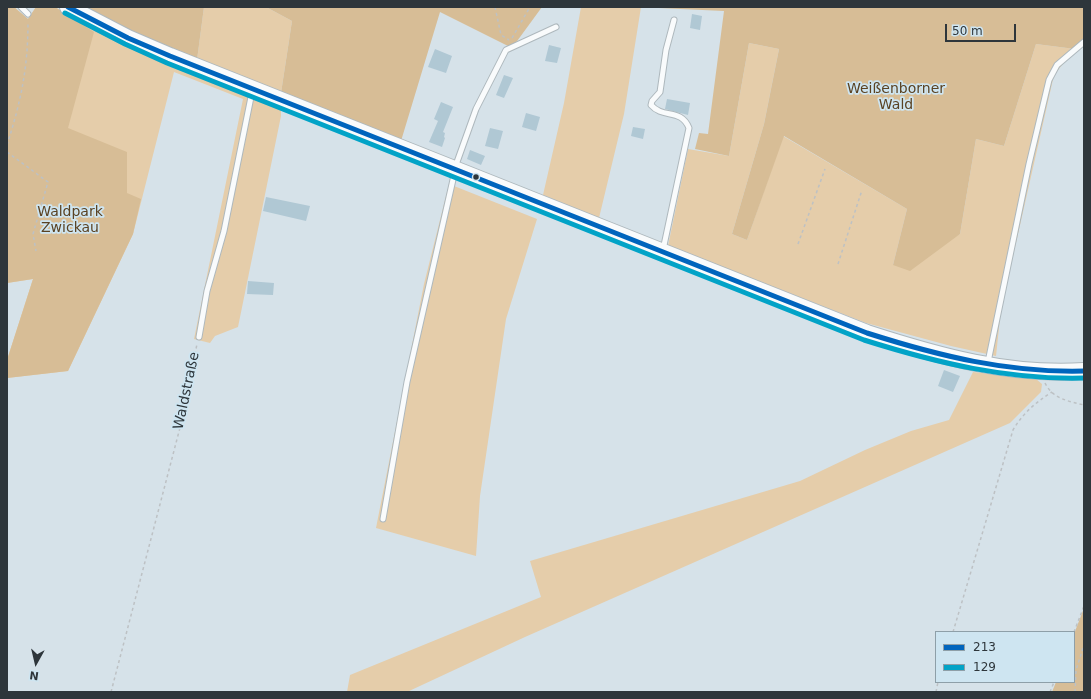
<!DOCTYPE html>
<meta charset="utf-8">
<style>
body{margin:0}
#map{position:relative;width:1091px;height:699px;overflow:hidden;background:#d6e2e9;font-family:"DejaVu Sans",sans-serif}
canvas{display:block}
.frame{position:absolute;inset:0;border:8px solid #2e363b;pointer-events:none}
.legend{position:absolute;left:935px;top:631px;width:140px;height:52px;box-sizing:border-box;background:#cee5f1;border:1px solid #8e9fa8;margin:0;padding:5px 7px;list-style:none;font-size:12px;color:#2e363b}
.legend li{display:flex;align-items:center;gap:8px;height:20px}
.legend b{width:20px;border:1px solid #8e9fa8}
.north{position:absolute;left:16px;top:643px;width:40px;height:40px;-webkit-text-stroke:3px #cee5f1;paint-order:stroke;rotate:188deg;font-size:11px;font-weight:700;line-height:16px;text-align:center;color:#2e363b}
.north::after{content:'';display:block;margin:auto;width:14px;height:18px;background:#2e363b;clip-path:polygon(50% 0,100% 100%,50% 72%,0 100%)}
.scale{position:absolute;left:945px;top:24px;width:71px;height:18px;box-sizing:border-box;border:2px solid #2e363b;border-top:0;padding-left:5px;font-size:12px;line-height:14px;white-space:nowrap;color:#2e363b;-webkit-text-stroke:3px #cee5f1;paint-order:stroke}
</style>
<div id="map">
<canvas width="1091" height="699"></canvas>
<div class="frame"></div>
<ul class="legend">
<li><b style="height:5px;background:#0065bd"></b>213</li>
<li><b style="height:5px;background:#02a3c7"></b>129</li>
</ul>
<div class="north">N</div>
<div class="scale">50 m</div>
</div>
<script>
const c = document.querySelector('canvas').getContext('2d');
c.lineJoin = 'round';
function fill(path, color) { c.fillStyle = color; c.fill(path, 'evenodd'); }
function stroke(path, color, width, dash) { c.strokeStyle = color; c.lineWidth = width; c.lineCap = dash ? 'butt' : 'round'; c.setLineDash(dash || []); c.stroke(path); }
function label(font, color, halo, rows, align = 'center') {
  c.font = font + ' "DejaVu Sans",sans-serif'; c.lineWidth = 3.5; c.setLineDash([]); c.textBaseline = 'middle'; c.strokeStyle = halo; c.fillStyle = color; for (const [text, x, y, turn = 0] of rows) {
    c.save(); c.translate(x, y); c.rotate((+turn || 0) * Math.PI / 180); c.textAlign = isNaN(turn) ? turn : align; if (halo) c.strokeText(text, 0, 0); c.fillText(text, 0, 0); c.restore();
  }
}
const green = new Path2D(`
 M7,7h7l14,12 8,-12h19l39,24 -6,-15 109,44 7,-53h62l26,14 -11,72v23l-43,211 -23,9 -5,7 -16,-4 49,-240 -69,-27 -41,162 -65,137 -61,7v-18l26,-81 -26,4z
 M581,7h60l-17,107 -25,104 -56,-23 21,-92z
 M749,43l30,6 -15,75 -32,110 15,6 36,-104 124,73 -14,56 67,-31 16,-95 28,7 32,-102 39,5 -21,26 -53,234 -5,47 -45,-10 -85,-23 -198,-77 20,-97 41,7z
 M449,184l88,35 -31,100 -26,177 -4,60 -100,-28 48,-244z
 M973,372l63,7 6,5 -1,8 -31,31 -485,214 -118,55h-60l3,-17 191,-78 -11,-36 270,-80 65,-31 46,-19 38,-11z`);
const forest = new Path2D(`
 M7,7h7l14,12 8,-12h19l39,25 -26,96 59,24v41l14,6 -8,35 -65,137 -61,7v-18l26,-81 -26,4z
 M76,7h128l-7,53z
 M266,7h276l-30,41 -72,-36 -39,129 -120,-48 11,-72z
 M637,7h447v36l-9,6 -39,-5 -32,102 -28,-7 -16,95 -50,37 -17,-6 14,-56 -123,-73 -37,104 -15,-6 32,-110 15,-75 -30,-6 -20,113 -34,-7 4,-16 9,1 16,-123z
 M1084,608v84h-32l4,-10h18v-48z`);
const building = new Path2D(`
 M692,14l10,2 -2,14 -10,-2z
 M549,45l12,3 -4,15 -12,-2z
 M435,49l17,7 -6,17 -18,-6z
 M504,75l9,3 -9,20 -8,-3z
 M667,99l23,4 -2,12 -23,-6z
 M441,102l12,5 -10,25 2,1 -1,4 1,1 -3,9 -13,-5 9,-21 -4,-2z
 M526,113l14,4 -4,14 -14,-4z
 M633,127l12,2 -2,10 -12,-3z
 M490,128l13,3 -5,18 -13,-3z
 M470,150l15,6 -4,9 -14,-6z
 M266,197l44,9 -4,15 -43,-10z
 M248,281l26,2 -1,12 -26,-1z
 M944,370l16,6 -7,16 -15,-6z`);
const path = new Path2D(`
 M495,7l6,28 8,5
 M512,38l18,-31
 M7,145c14,-44 21,-77 21,-123
 M7,152l41,30 -15,52 3,17
 M798,244l27,-75
 M838,264l24,-74
 M1045,383c8,16 23,18 39,22
 M953,632l60,-202c10,-17 22,-27 39,-38
 M1074,632l10,-26
 M111,692l71,-272 15,-76
 M936,692l2,-10
 M1050,692l4,-10
 M1075,692l1,-22 8,-25`);
const service = new Path2D(`
 M21,7l7,7
 M663,250l26,-122c-8,-20 -26,-9 -38,-23l1,-4 8,-9 6,-42 8,-30
 M199,337l8,-46 17,-60 28,-139
 M988,362l41,-198 20,-84 8,-15 27,-23
 M383,519l24,-137 50,-220 19,-53 30,-59 50,-23`);
const primary = new Path2D(`
 M68,7l60,31 42,18 697,277c71,23 142,43 217,38`);
const bus1 = new Path2D(`
 M68,7l60,31 42,18 697,277c72,23 141,40 217,38`);
const bus2 = new Path2D(`
 M65,13l60,31 42,19 697,277c73,23 144,40 220,38`);
const markers = [
 [476,177,3.5,"#2e363b"]
];
const parkNames = [
 ["Weißenborner",896,89],
 ["Wald",896,105],
 ["Waldpark",70,212],
 ["Zwickau",70,228]
];
const streetNames = [
 ["Waldstraße",187,391,-78]
];
fill(green, '#e5cdaa');
fill(forest, '#d7bd96');
fill(building, '#b0c8d4');
stroke(service, '#aeb8bd', 7);
stroke(primary, '#aeb8bd', 18);
stroke(path, '#bdc1c4', 1.5, [3, 3]);
stroke(service, '#f9fbfc', 5);
stroke(primary, '#f9fbfc', 16);
stroke(bus1, '#0065bd', 5);
stroke(bus2, '#02a3c7', 5);
for (const [x, y, r, color] of markers) { const dot = new Path2D(); dot.arc(x, y, r, 0, 2 * Math.PI); c.fillStyle = color; c.fill(dot); stroke(dot, '#cee5f1', 1.5); }
label('14px', '#5a4222', '#cee5f1', parkNames);
label('14px', '#2e363b', '#cee5f1', streetNames);
</script>
